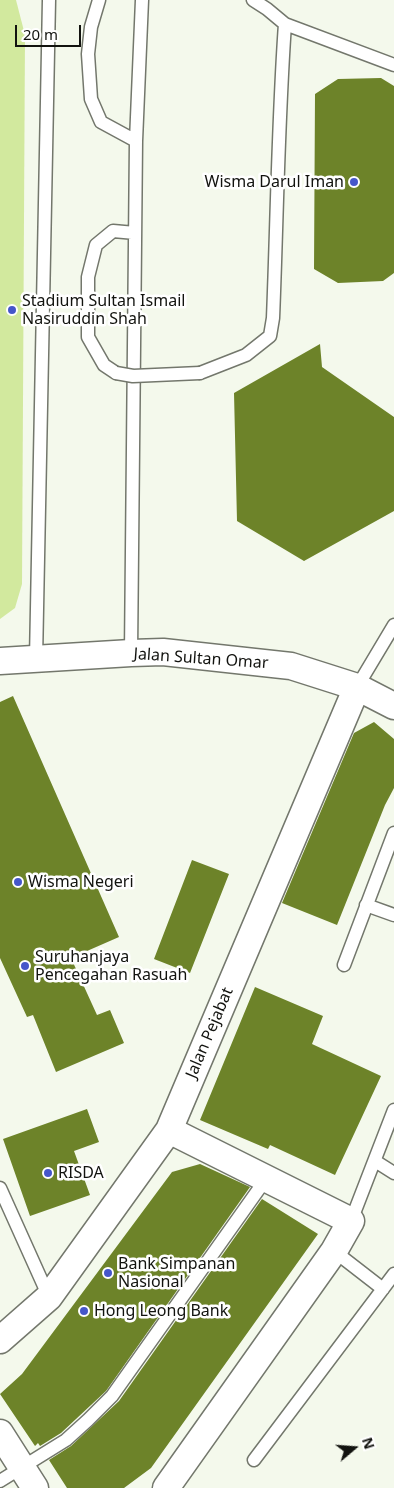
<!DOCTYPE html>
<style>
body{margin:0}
#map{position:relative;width:394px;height:1488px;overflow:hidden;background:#f4f9ec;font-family:"Noto Sans",sans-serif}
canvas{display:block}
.north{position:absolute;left:329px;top:1423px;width:50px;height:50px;-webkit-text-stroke:4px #fff;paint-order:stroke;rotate:72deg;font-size:14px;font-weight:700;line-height:20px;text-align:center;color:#12130f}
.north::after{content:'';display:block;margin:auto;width:18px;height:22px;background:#12130f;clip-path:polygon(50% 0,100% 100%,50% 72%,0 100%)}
.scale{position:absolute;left:15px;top:25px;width:66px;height:22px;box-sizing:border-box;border:2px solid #12130f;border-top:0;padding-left:6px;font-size:15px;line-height:18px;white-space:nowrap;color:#12130f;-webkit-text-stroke:4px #fff;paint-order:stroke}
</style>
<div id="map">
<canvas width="394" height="1488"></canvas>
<div class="north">N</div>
<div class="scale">20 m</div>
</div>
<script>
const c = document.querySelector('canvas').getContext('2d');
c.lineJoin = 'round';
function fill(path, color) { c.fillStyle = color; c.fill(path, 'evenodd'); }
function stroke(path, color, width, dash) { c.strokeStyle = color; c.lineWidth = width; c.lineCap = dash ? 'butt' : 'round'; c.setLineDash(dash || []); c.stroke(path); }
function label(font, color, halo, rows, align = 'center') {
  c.font = font + ' "Noto Sans",sans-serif'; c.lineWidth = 5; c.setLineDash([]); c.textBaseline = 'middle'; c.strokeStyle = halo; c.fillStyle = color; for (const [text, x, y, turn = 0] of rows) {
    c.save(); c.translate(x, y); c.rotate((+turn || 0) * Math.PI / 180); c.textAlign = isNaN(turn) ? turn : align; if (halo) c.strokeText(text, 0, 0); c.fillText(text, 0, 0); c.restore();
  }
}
const green = new Path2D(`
 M0,0h16l9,35 -3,549 -7,24 -15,11z`);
const building = new Path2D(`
 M381,78l13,8v187l-11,8 -45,2 -24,-14 1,-175 23,-15z
 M320,344l2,23 72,50v94l-90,50 -67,-40 -3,-128z
 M13,696l106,241 -48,21 26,57 13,-5 14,33 -68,29 -23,-57 -6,2 -27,-59v-256z
 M374,722l20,17v49l-9,17 -48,120 -55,-22 72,-170z
 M192,860l37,14 -39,99 -36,-14z
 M255,987l68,29 -11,28 69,32 -46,99 -65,-30 -2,4 -68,-29z
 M87,1109l12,33 -25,9 16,44 -60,21 -27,-77z
 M200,1164l50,23 -144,204 -45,42 -21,13 -2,-3 -3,3 -35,-52 22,-20 150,-202z
 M262,1199l56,35 -167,234 -27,20h-57l-18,-28 22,-14 48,-45z`);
const service = new Path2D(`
 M99,0l-8,27 -3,27 3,45 10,23 35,19
 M253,0l14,9 18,15 109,41
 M116,373l-12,-8 -16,-28v-60l8,-32 17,-14 22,2
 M200,373l46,-18 24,-19 3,-18c4,-98 5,-196 12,-294
 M131,653l5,-512 6,-141
 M36,659l13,-659
 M357,687l37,-62
 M366,905l28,10
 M344,965l50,-132
 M375,1161l19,12
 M0,1188l49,109
 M351,1221l43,-111
 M334,1251l49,38
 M254,1460l140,-186
 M0,1481l66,-41 22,-20 24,-24 154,-217`);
const minor = new Path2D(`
 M0,661l131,-8 32,-1 128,14 66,21 37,19
 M0,1340l49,-43 120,-167 188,-443
 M0,1433l35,55
 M166,1488l168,-237 17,-30 -182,-91`);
const serviceBridge = new Path2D(`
 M116,373l17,3 67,-3`);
const markers = [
 [354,182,5,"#4556ca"],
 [12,310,5,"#4556ca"],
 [18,882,5,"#4556ca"],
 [25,966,5,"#4556ca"],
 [48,1173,5,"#4556ca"],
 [108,1273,5,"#4556ca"],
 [84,1311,5,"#4556ca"]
];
const poiNames = [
 ["Wisma Darul Iman",344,182,"right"],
 ["Stadium Sultan Ismail",22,301],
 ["Nasiruddin Shah",22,319],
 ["Wisma Negeri",28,882],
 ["Suruhanjaya",35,957],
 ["Pencegahan Rasuah",35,975],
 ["RISDA",58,1173],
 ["Bank Simpanan",118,1264],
 ["Nasional",118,1282],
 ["Hong Leong Bank",94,1311]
];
const streetNames = [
 ["Jalan Sultan Omar",201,659,4],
 ["Jalan Pejabat",210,1033,-67]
];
fill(green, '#d2e99e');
fill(building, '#6d8329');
stroke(service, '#73776c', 15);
stroke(minor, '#73776c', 29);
stroke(service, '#fff', 12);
stroke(minor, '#fff', 26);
stroke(serviceBridge, '#73776c', 15, []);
stroke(serviceBridge, '#fff', 12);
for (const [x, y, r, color] of markers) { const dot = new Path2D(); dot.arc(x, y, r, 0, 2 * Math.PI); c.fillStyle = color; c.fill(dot); stroke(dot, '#fff', 2); }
label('16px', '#12130f', '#fff', poiNames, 'left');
label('16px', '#12130f', '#fff', streetNames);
</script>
